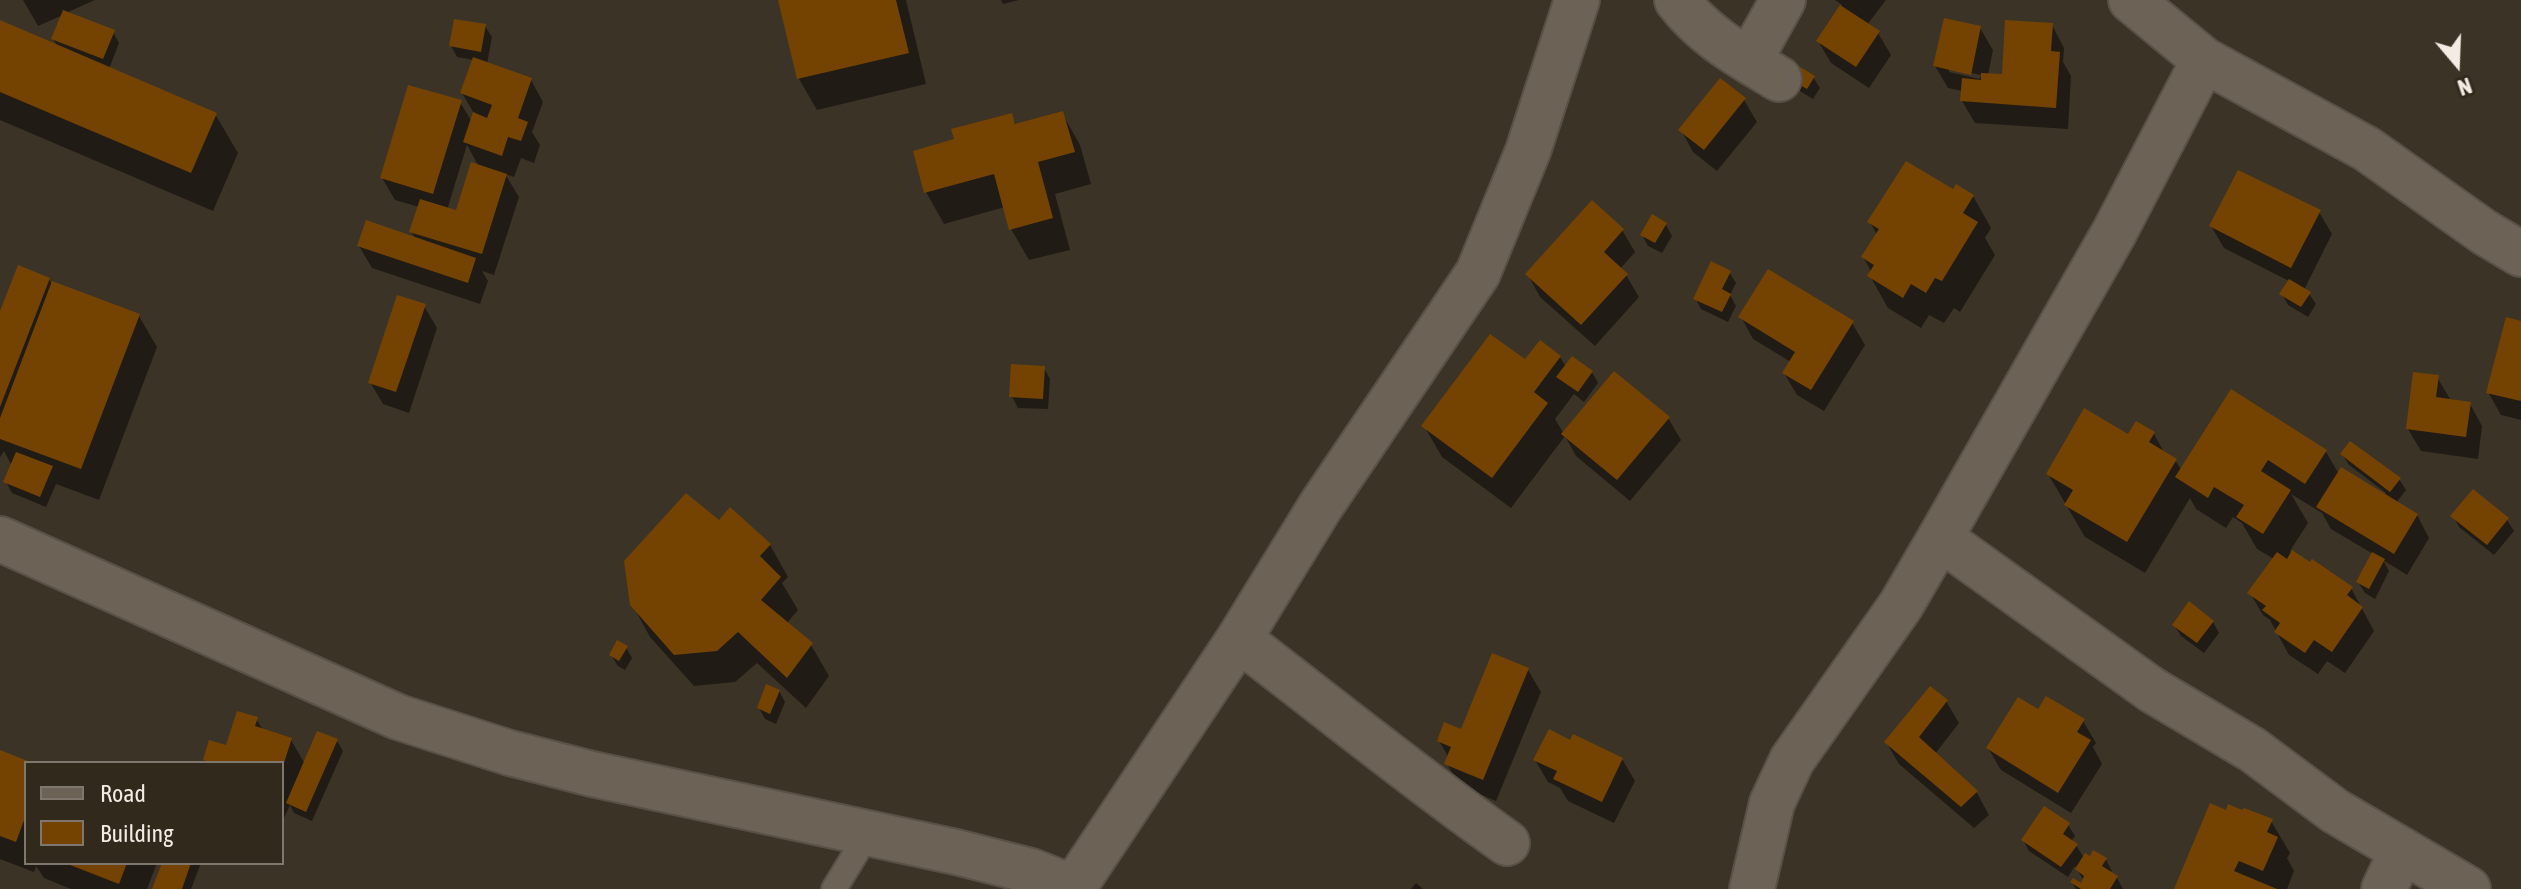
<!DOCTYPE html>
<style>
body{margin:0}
#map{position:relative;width:2521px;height:889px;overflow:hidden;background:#3c3327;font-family:"Asap Condensed",sans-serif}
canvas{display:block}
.legend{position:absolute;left:24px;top:761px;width:260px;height:104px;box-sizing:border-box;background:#32291d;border:2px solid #7f776d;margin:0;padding:10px 14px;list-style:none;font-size:24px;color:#f2ece4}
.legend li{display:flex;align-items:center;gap:16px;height:40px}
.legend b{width:40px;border:2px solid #7f776d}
.north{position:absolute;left:2417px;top:24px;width:80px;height:80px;-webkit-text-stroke:6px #32291d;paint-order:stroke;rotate:161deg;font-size:22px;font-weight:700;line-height:32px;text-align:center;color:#f2ece4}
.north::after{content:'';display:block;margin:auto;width:28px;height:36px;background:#f2ece4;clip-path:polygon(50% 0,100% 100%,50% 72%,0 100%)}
</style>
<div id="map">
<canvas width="2521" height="889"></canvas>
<ul class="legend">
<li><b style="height:10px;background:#6c6255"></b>Road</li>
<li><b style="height:22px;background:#754301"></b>Building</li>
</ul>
<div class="north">N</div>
</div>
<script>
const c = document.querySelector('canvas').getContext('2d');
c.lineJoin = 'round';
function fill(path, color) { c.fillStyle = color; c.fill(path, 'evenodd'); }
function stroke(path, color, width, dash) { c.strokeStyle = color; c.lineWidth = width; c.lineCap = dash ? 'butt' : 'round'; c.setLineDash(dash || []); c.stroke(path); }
const shadow = new Path2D(`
 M23,0h72l-29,13 47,19 6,11 -10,26 106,45 23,39 -25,58 -213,-91v-97l58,24 -5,-8 10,-24 -25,11z
 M780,0h126l20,84 -109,26 -18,-31z
 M1001,0h18l-16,4z
 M1835,0h51l-19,25 11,8 13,22 -22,33 -38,-25 -13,-22 24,-36z
 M2052,25l12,23 -1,14 8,14 -3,53 -93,-6 -13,-22 1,-10 -15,-3 -13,-22 45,-38 13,22 -5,25 16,1zM1949,68l32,7 -1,4 -31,-7z
 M485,26l7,11 -5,27 44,16 12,22 -11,30 8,13 -6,18 -13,-5 -7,19 -9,-3 14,23 -25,78 -12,-4 6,10 -8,23 -108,-36 -13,-22 57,-7 -5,-7 8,-25 -24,-7 -13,-22 78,-76 12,20 3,-7 -13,-22 12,-33 -17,-3 -6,-11zM467,145l12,22 -22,46 -10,-3z
 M1813,77l7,11 -7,11 -13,-8 -6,-11z
 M1744,100l13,22 -40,49 -24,-19 -12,-22z
 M1062,113l18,32 11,39 -36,10 15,56 -41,10 -18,-31 -6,-22 -61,17 -18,-32 31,-51 54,-26 6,11z
 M1973,196l18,32 -6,10 10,17 -35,57 -6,-4 -10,15 -15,-8 -8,13 -33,-20 -18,-32 2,-3 -9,-16 14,-22 -7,-13z
 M2319,212l13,22 -28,56 5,4 7,10 -8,13 -20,-12 -6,-11 7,-13 -65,-33 -13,-22z
 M1652,217l14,8 6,11 -10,17 -14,-7 -6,-11z
 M1622,230l13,22 -15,17 6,6 13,22 -44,49 -55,-49 -12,-22z
 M1729,272l7,11 -6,12 6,11 -8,16 -27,-13 -6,-11z
 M49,279l2,4 88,33 18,31 -58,153 -43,-16 -10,23 -34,-14 -6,-11 6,-16 -8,-15 -4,6v-140z
 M424,306l13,22 -28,85 -26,-9 -13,-22z
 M1741,317l111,6 13,22 -41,66 -27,-16 -13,-22 7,-11 -38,-23z
 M2521,323v97l-20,-5 -13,-23z
 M1560,357l6,10 26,5 6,11 -14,19 -10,-8 -19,25 9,15 104,-16 13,22 -51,61 -54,-45 -11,-20 -54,72 -69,-51 -18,-31 101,-64z
 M1044,368l6,11 -2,30 -30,-1 -6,-11z
 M2437,377l13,22 20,5 12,22 -4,33 -57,-8 -13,-22z
 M2154,434l11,20 10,6 7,11 144,-19 13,22 45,22 2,-3 -37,-28 -7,-11 57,25 7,11 -10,13 21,12 12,23 -22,37 -24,-15 6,11 -14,28 -10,-6 -7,-11 15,-28 -42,-25 -9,-16 -31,-19 17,29 -18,28 61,37 23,43 -29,42 -18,-12 -9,13 -29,-19 -19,-35 -7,-5 -13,-22 24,-34 -17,-10 -15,-26 -9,-6 -7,11 -30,-19 -6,-11 -45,75 -60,-36 -37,-63 81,-37z
 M2453,516l54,4 7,11 -20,24 -35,-28z
 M719,523l51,22 18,32 -6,6 16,27 -12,14 25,21 18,31 -23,32 -49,-45 -22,19 -41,4 -44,-49 -18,-33z
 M2213,622l6,11 -15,20 -23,-17 -7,-11z
 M626,647l6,11 -7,12 -7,-4 -7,-11z
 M1528,670l13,22 -45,109 -36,-15 -13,-22 2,-6 -10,-17 23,-9z
 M779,691l6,11 -9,22 -11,-5 -6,-11z
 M1946,701l13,22 -24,31 42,39 12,22 -15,13 -75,-64 -13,-22z
 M2038,712l45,9 13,22 -3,4 9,17 -31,49 -70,-43 -13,-22z
 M256,719l7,11 28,10 14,24 32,-23 6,10 -31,70 -18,-8 -4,-8 -8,17v-59h-75l-2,-4 22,-11z
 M1571,742l51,17 13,22 -21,42 -46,-22 -8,-13 -12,-6 -13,-22z
 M0,752l28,11 -2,100h131l-10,26h-76l-27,-11 -8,-12 -2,6 -34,-13z
 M2271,821l19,32 -3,5 7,13 -7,18h-111z
 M2068,825l7,11 -4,5 5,4 8,13 22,2 6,11 -2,2 7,5 6,11h-47l-4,-7 9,4 3,-5 -9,-15 -7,11 -39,-26 -6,-11z
 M164,863h37l-10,26h-37z
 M1416,883l7,6h-12z`);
const building = new Path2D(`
 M778,0h118l13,53 -112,26z
 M1840,5l40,26 -24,36 -40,-26z
 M63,10l52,20 -12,29 -52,-20z
 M1944,18l37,8 -10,49 -38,-9z
 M454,19l32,5 -5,28 -32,-6z
 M0,20l217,93 -26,60 -191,-81z
 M2005,20l48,3 -2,28 9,1 -4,56 -96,-7 2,-23 19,2v-7l21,1z
 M473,57l59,21 -14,40 10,4 -7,19 -13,-4 -6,19 -39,-14 10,-30 14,6 5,-13 -32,-12z
 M1800,67l15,9 -8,13 -16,-9z
 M1720,78l26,20 -42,52 -26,-20z
 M408,85l54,15 -29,94 -53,-16z
 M1063,111l12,41 -37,10 15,56 -44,12 -15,-56 -70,19 -11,-42 41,-12 -3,-10 61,-16 3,11z
 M1906,161l47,28 3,-5 18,11 -11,18 15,9 -36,59 -7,-3 -9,15 -15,-9 -8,14 -36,-22 7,-11 -13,-8 18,-28 -12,-7z
 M471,162l36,12 -25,80 -73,-22 11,-33 36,11z
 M2238,170l83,40 -30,58 -82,-42z
 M1592,200l32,29 -20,23 24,22 -47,51 -56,-51z
 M1652,214l15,9 -12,20 -15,-8z
 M366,220l110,38 -8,25 -111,-37z
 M1711,261l20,10 -9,18 9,5 -9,18 -29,-13z
 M18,265l32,13 -50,129v-96z
 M1768,269l86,52 -43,69 -29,-17 13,-21 -57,-35z
 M2289,279l22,13 -10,15 -22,-13z
 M52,281l88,33 -59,155 -81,-30v-21z
 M397,295l29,9 -30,88 -28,-9z
 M2506,317l15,4v80l-35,-8z
 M1490,334l35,25 15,-19 21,16 -27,36 14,11 -56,75 -71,-52z
 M1572,356l21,15 -15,21 -22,-15z
 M1011,364l34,2 -2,33 -34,-2z
 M1614,371l56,46 -53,63 -56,-46z
 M2413,372l26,3 -3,22 35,5 -5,35 -60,-8z
 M2231,389l96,61 -22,34 -37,-24 -7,11 30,19 -28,44 -27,-17 8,-12 -30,-18 -6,11 -33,-21z
 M2084,408l44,26 8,-13 19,11 -6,10 28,17 -50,83 -63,-37 9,-15 -27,-16z
 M2350,441l51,37 -11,14 -50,-38z
 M16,452l37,14 -13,31 -37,-15z
 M2341,467l77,47 -24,40 -78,-47z
 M2473,489l36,29 -22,27 -37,-29z
 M686,493l33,27 11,-13 41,37 -11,12 21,21 -20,23 52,43 -26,35 -49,-46 -21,19 -43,4 -44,-50 -6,-44z
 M2292,550l18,12 2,-3 41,28 -6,8 16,12 -31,45 -18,-12 -9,13 -31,-21 6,-9 -18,-13 4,-4 -19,-13 30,-41 10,7z
 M2372,552l13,7 -16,30 -13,-7z
 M2189,601l25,20 -17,22 -25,-18z
 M617,640l11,6 -9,15 -10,-6z
 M1492,653l37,15 -46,112 -39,-16 7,-17 -14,-6 7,-19 17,7z
 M766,684l14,6 -10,24 -13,-6z
 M1930,686l18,14 -29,37 59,54 -17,16 -77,-65z
 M2046,696l39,23 -8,13 14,8 -33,53 -72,-45 32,-51 20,12z
 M237,711l21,6 -3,9 37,12 -8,25h-70l-11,-3 6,-20 17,5z
 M1549,729l21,11 3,-6 50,24 -21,44 -49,-23 4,-8 -24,-11z
 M317,731l21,8 -32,73 -20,-9z
 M0,750l33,13h-7v52l-10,27 -16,-6z
 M2210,803l16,7 2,-6 14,6 2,-2 29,11 -6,13 11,5 -15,34 -24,-10 -5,10 43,18h-103z
 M2044,806l26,17 -7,11 15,10 -17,23 -40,-27z
 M2093,850l14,8 -5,8 16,10 -8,13h-29l-11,-7 3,-4 8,5 3,-7 -9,-7 10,-16 5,3z
 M65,863h62l-8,21z
 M162,863h29l-9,26h-30z`);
const service = new Path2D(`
 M834,889l33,-54`);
const minor = new Path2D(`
 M1677,0c27,36 64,56 102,79
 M2131,0l73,60 163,89 117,83 37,22
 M1749,61l34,-61
 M1940,538l212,152 101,60 82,61 133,78
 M0,539l398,178 112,36 82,21 364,78 75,19 45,18
 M1239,639c89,68 176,139 268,204
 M1074,887l165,-248 81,-132 158,-234 50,-122 49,-151
 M1752,889l20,-86 20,-43 109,-155 39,-67 175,-307 89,-171
 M2384,889l18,-38`);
fill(shadow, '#0007');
fill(building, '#754301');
stroke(service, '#595146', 28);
stroke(minor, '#595146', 48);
stroke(service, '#6c6255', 24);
stroke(minor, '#6c6255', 44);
</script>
